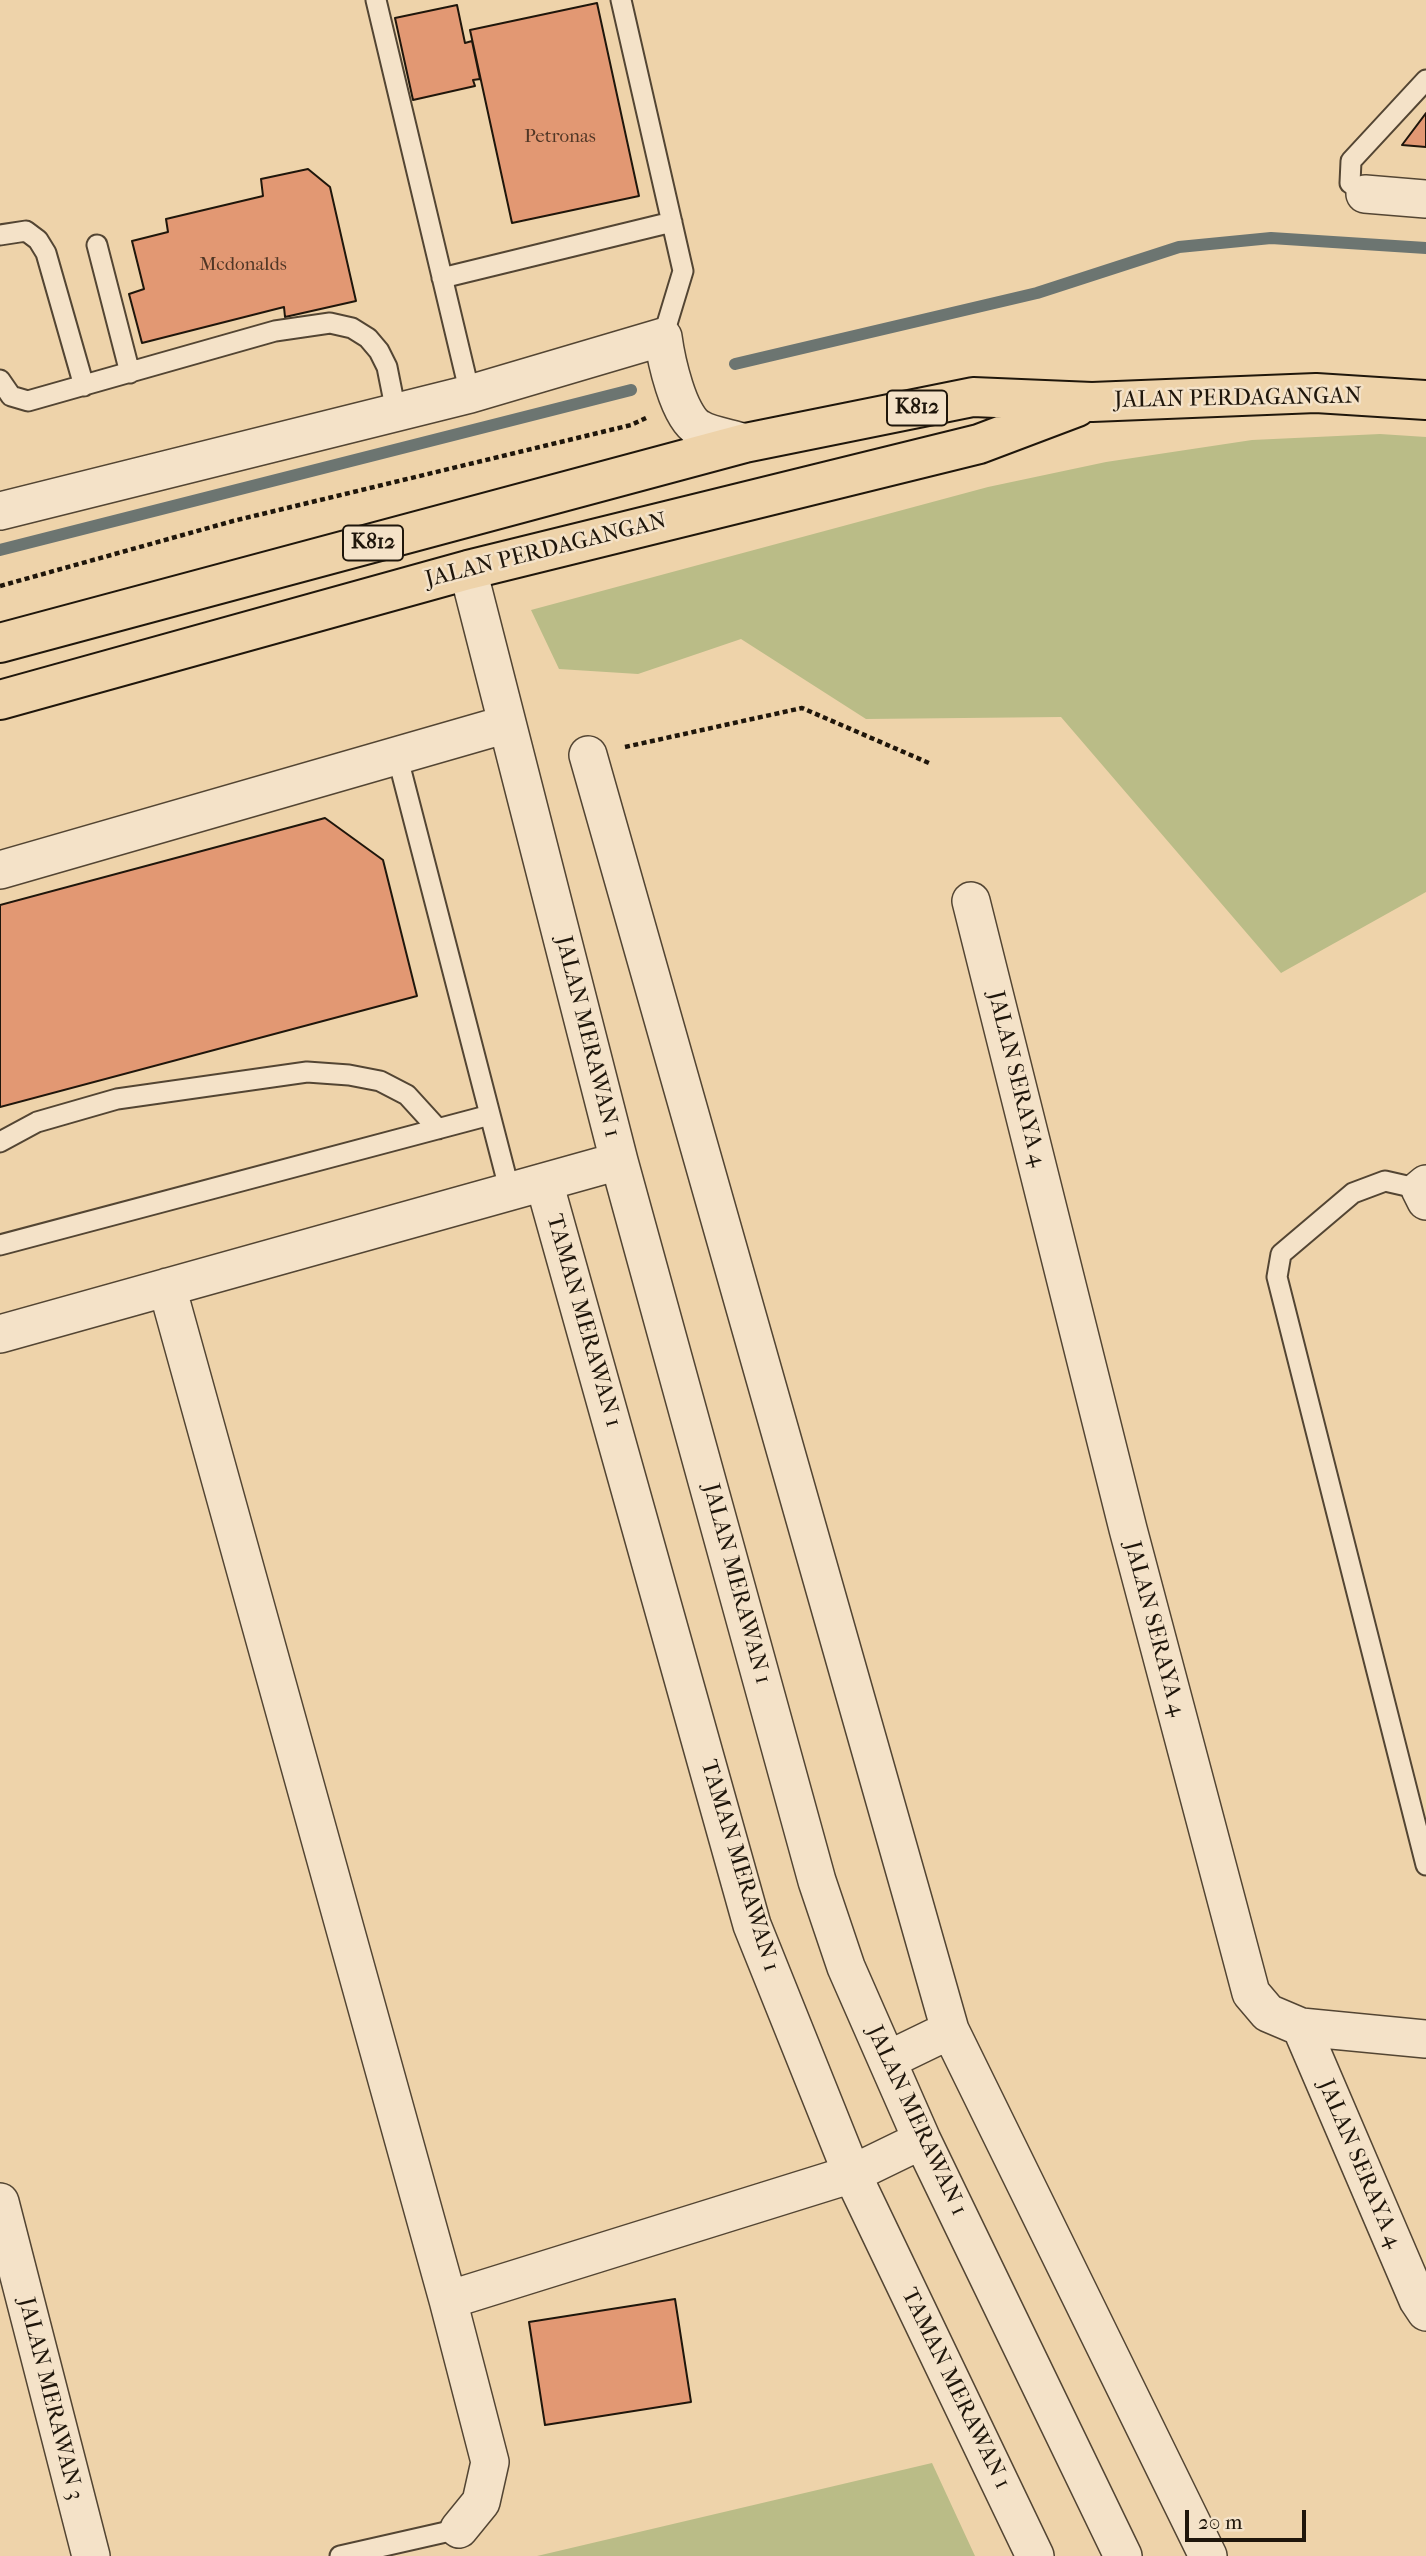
<!DOCTYPE html>
<style>
body{margin:0}
#map{position:relative;width:1426px;height:2556px;overflow:hidden;background:#eed3aa;font-family:"IM FELL French Canon",serif}
canvas{display:block}
.scale{position:absolute;left:1185px;top:2510px;width:121px;height:32px;box-sizing:border-box;border:4px solid #1f160b;border-top:0;padding-left:9px;font-size:21px;line-height:24px;white-space:nowrap;color:#1f160b;-webkit-text-stroke:5px #f4e2c8;paint-order:stroke}
</style>
<div id="map">
<canvas width="1426" height="2556"></canvas>
<div class="scale">20 m</div>
</div>
<script>
const c = document.querySelector('canvas').getContext('2d');
c.lineJoin = 'round';
function fill(path, color) { c.fillStyle = color; c.fill(path, 'evenodd'); }
function stroke(path, color, width, dash) { c.strokeStyle = color; c.lineWidth = width; c.lineCap = dash ? 'butt' : 'round'; c.setLineDash(dash || []); c.stroke(path); }
function label(font, color, halo, rows, align = 'center') {
  c.font = font + ' "IM FELL French Canon",serif'; c.lineWidth = 5; c.setLineDash([]); c.textBaseline = 'middle'; c.strokeStyle = halo; c.fillStyle = color; for (const [text, x, y, turn = 0] of rows) {
    c.save(); c.translate(x, y); c.rotate((+turn || 0) * Math.PI / 180); c.textAlign = isNaN(turn) ? turn : align; if (halo) c.strokeText(text, 0, 0); c.fillText(text, 0, 0); c.restore();
  }
}
const green = new Path2D(`
 M1380,434l46,3v455l-145,81 -220,-256 -195,2 -125,-80 -103,35 -79,-5 -28,-59 457,-123 118,-25 146,-22z
 M932,2463l43,93h-438z`);
const stream = new Path2D(`
 M735,364l302,-71 142,-46 92,-9 155,10
 M0,550l631,-160`);
const building = new Path2D(`
 M597,3l42,193 -127,27 -42,-193z
 M457,5l8,38 7,-2 8,38 -7,1 2,6 -62,14 -18,-82z
 M1426,113v34l-24,-2z
 M308,169l22,18 26,114 -71,16 -1,-10 -142,36 -13,-49 15,-5 -12,-48 36,-9 -2,-13 97,-23 -2,-17z
 M325,818l58,42 34,136 -417,111v-202z
 M675,2299l16,103 -146,23 -16,-103z`);
const path = new Path2D(`
 M0,586l233,-65 398,-96 15,-7
 M625,747l177,-39 127,55`);
const service = new Path2D(`
 M376,0l94,394
 M621,0l62,271 -20,66
 M1365,194l-15,-11 1,-22 75,-81
 M0,235l26,-4 12,9 8,13 38,133
 M97,245l33,128
 M442,278l230,-56
 M0,380l11,16 17,5 247,-70 55,-8 22,5 16,10 11,13 8,16 9,45
 M397,755l113,437
 M0,1142l37,-20 80,-23 190,-27 42,3 31,6 27,14 31,34
 M1420,1189l-35,-8 -32,12 -72,61 -4,23 149,588
 M0,1245l490,-130
 M340,2556l119,-27`);
const minor = new Path2D(`
 M1365,194l61,5
 M0,511l470,-117 193,-57c3,22 15,79 35,91 12,8 33,10 47,15
 M468,570l151,591 198,720 29,86 76,173 201,416
 M588,755l362,1275 258,526
 M0,870l507,-146
 M971,901l157,628 123,464 17,20 33,14 125,12
 M544,1182l208,743 100,249 183,382
 M1426,1184l-6,5 6,12
 M167,1287l281,1013 42,162 -9,40 -22,27
 M0,1334l619,-173
 M1301,2027l117,273 8,12
 M888,2060l62,-30
 M0,2202l91,354
 M448,2300l404,-126 70,-34`);
const primary = new Path2D(`
 M0,643l745,-200 228,-46 119,5 224,-9 110,7
 M0,700l468,-130 511,-126 98,-37`);
const numberNames = [
 ["Petronas",560,137],
 ["Mcdonalds",243,265]
];
const shields = [
 [917,408,60],
 [373,543,60]
];
const shieldNames = [
 ["K812",917,408],
 ["K812",373,543]
];
const streetNames = [
 ["JALAN PERDAGANGAN",1238,399,-1],
 ["JALAN PERDAGANGAN",546,551,-14],
 ["JALAN MERAWAN 1",587,1037,76],
 ["JALAN SERAYA 4",1016,1079,76],
 ["TAMAN MERAWAN 1",583,1321,74],
 ["JALAN MERAWAN 1",736,1584,75],
 ["JALAN SERAYA 4",1154,1629,75],
 ["TAMAN MERAWAN 1",739,1866,73],
 ["JALAN MERAWAN 1",916,2121,65],
 ["JALAN SERAYA 4",1359,2164,67],
 ["TAMAN MERAWAN 1",955,2389,64],
 ["JALAN MERAWAN 3",50,2399,76]
];
fill(green, '#babc87');
stroke(stream, '#6c7571', 12);
fill(building, '#e29873');
stroke(building, '#1f160b', 2);
stroke(service, '#534533', 23);
stroke(minor, '#534533', 40);
stroke(primary, '#1f160b', 42);
stroke(path, '#1f160b', 4.5, [5, 3.5]);
stroke(service, '#f4e2c8', 19);
stroke(minor, '#f4e2c8', 37);
stroke(primary, '#eed3aa', 38);
label('19px', '#503625', null, numberNames);
for (const [x, y, w] of shields) { const box = new Path2D(); box.roundRect(x - w / 2, y - 17.5, w, 35, 5); c.fillStyle = '#f4e2c8'; c.fill(box); stroke(box, '#1f160b', 2); }
label('bold 21px', '#1f160b', null, shieldNames);
label('23px', '#1f160b', '#f4e2c8', streetNames);
</script>
